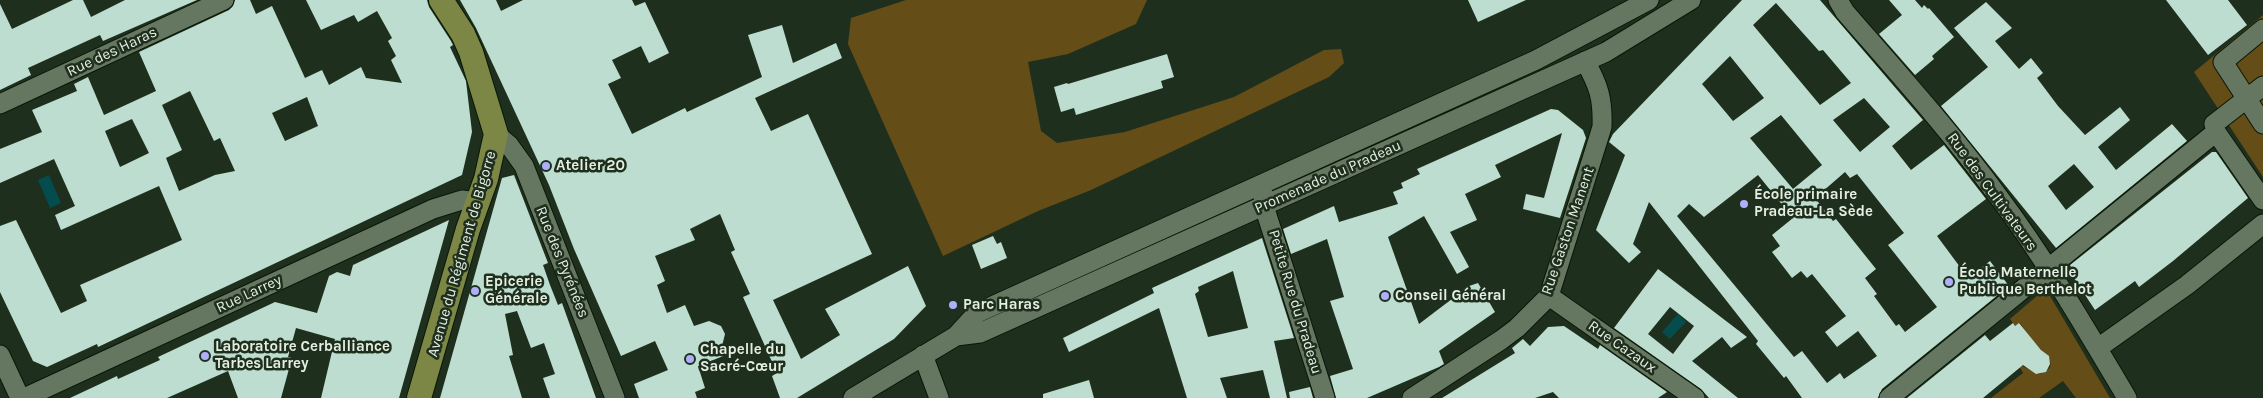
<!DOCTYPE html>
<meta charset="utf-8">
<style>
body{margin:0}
canvas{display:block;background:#1f2f1d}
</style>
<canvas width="2263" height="398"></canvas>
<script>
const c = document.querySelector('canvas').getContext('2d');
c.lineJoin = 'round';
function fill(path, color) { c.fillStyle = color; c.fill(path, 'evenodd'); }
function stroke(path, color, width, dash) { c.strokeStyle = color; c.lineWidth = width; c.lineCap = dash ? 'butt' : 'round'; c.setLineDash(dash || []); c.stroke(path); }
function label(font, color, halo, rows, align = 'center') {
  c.font = font + ' Karla,sans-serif'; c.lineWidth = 5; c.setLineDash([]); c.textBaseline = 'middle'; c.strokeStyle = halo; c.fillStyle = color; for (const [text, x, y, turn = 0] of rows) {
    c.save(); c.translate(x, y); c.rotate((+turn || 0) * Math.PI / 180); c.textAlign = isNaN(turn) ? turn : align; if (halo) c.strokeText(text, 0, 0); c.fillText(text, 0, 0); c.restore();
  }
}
const green = new Path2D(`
 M906,0h241l-11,24 -68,30 -40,8 13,69 16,12 68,-11 109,-35 90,-47 17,-1 3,14 -15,14 -238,113 -53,21 -95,45 -95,-212 3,-26z
 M2263,15v162l-69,-105z
 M2038,295l12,1 60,102h-34l-13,-17 -24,17h-48l32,-25 -5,-9 21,10c23,-7 6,-19 -2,-29 -6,-7 -12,-14 -17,-22l-5,3 -5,-7z`);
const water = new Path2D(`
 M49,175l12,28 -11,5 -12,-28z
 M1678,314l8,8 -16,17 -8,-7z`);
const building = new Path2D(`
 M73,0h10l8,17 34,-17h72l-94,41 -3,-6 -72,33 3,7 -31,15v-86l12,25z
 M235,0h15l6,14 16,-8 33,72 17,-8 7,15 32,-18 5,11 36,5 -11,-23 5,-4 -8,-15 4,-3 -15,-27 -19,11 -4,-7 -33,15 -15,-30h121l2,7 22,34 2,4 -3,2 16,34 6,51 -10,43 -364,172 -1,-3 -50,23 -14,-6 -33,-69v-66l16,-6 45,93 26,-12 -7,-16 102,-45 -23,-54 -98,44 -6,-15 20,-9 -21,-47 -54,24v-34l42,-17 -10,-22 45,-19 -3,-7 14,-7 16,38 52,-24 -17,-39 90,-42 4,-4zM190,91l24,50 6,-3 15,33 -20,4 -36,16 -13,-33 16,-8 -20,-45zM307,97l11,29 -33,15 -13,-28zM132,119l17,34 -29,14 -15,-36z
 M460,0h36l5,11 22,-11h109l3,6 10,-4 24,51 -20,10 -8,-17 -29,14 9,18 -13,6 24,50 53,-26 2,4 75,-35 -14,-42 34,-10 11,38 43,-20 6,15 -87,40 16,33 37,-17 64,140 -99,46 28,59 39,-24 -15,-26 83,-43 18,40 -32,33 -97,59h-17l-8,-22 5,-3 -34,-76 7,-3 -19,-42 4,-2 -15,-36 -30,15 5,11 -40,16 10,25 -8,4 10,28 18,-8 9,21 15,-5 12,5 4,8 -3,12 4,9 -28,11 7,22 -10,4 2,6h-58l-5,-14 34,-14 -13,-29 -34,15 -47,-107 -25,-64 -73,-157z
 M1468,0h58l-48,22z
 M1742,0h78l103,120 -31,26 19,24 33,-25 42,54 -49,37 23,31 4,-3 8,11 18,-14 19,25 -127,103 -4,9h-76l-16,-22 -2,2 -28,-34 2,-3 -109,-139 -16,42 8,8 -12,11 -33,-33 29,-75 -16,-13 4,-8zM1776,3l43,48 4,-1 28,33 -31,22 -67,-80zM1730,56l34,42 -31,23 -31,-37zM1864,98l26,29 -30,25 -27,-32zM1781,115l41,50 -29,24 -43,-51zM1845,172l5,6 7,-4 47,59 -16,12 49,62 -32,25 -6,-8 -3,2 -22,-30 3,-2 -12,-16 11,-9 -40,-50 -3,2 -18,-23zM1758,175l35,43 -21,17 8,11 -8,6 20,26 9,-7 6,7 5,-4 34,42 -21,16 12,15 21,-16 19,25 -33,23 -4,-6 -13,10 -25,-32 -8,6 -117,-141 12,-12 15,13z
 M1889,0h26l7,8 2,-3 4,4 1,-1 25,29 -22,19 2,3 -19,16 -36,-41 23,-19z
 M2166,0h62l19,25 -39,30z
 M1986,2l26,26 -17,13 24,28 12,-11 12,15 -6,5 21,28 27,29 35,-28 10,13 -32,27 18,23 56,-46 15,17 -131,107 -115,-142 47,-39 -34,-39zM2074,164l20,23 -28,23 -18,-24z
 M1167,54l7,23 -13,4 2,7 -87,27 -2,-7 -13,4 -7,-25 13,-4 1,1z
 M1551,109l7,1 25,20 3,8 -26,80 -37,-9 3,-15 18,4 18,-65 -67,32 6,12 -36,17 12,26 -27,12 19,35 -12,7 -33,-58 -36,21 31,87 50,-38 9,-3 17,29 -56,39 5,13 -5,3 -72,31h-31l-6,-22 23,-7 -23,-68 14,-4 -17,-58 -36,15 -8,-25 51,-23 5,16 59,-18 -5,-12 10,-4 -2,-5 19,-9 -3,-5z
 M2212,152h4l32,46 -75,63 -34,26 -4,-6 -40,29 -27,-41 3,-2 -1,-2z
 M514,175l34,88 -5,2 7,20 8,20 4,-2 34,95h-46l-7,-20 12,-4 -11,-31 -13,5 -14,-37 -12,3 8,41 -4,1 13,42h-82l62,-220z
 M449,220l-50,178h-78l14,-59 -39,-11 -8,29 4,1 -11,40h-43l-10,-27 -61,27h-97l47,-22 1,3 42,-19 -2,-3 117,-55 42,11 12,-37 8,-4 13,4 3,-11z
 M993,236l4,8 4,-2 6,16 -26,11 -9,-24z
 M1262,238l32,100 -20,3 13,57h-17l-7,-28 -43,8 7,20h-40l-28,-90 -90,44 -6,-14 91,-45 -2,-5zM1233,271l15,57 -40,9 -13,-43 4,-3 -1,-4z
 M1658,269l89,68 -16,11 -9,-11 -30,24 46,37h-29l-8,-9 -87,-61zM1670,307l24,19 -21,28 -25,-20z
 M2013,323l2,3 4,-3 22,27 8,6 1,8 -4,8 -10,2 -13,-9 -40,33h-76l78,-63 5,6z
 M1564,326l34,23 2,-4 67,47 -9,6h-99l-6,-6 -18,6h-93l73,-45 -3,-5 11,-9 7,7 18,-19z
 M1089,380l5,18h-51v-4z
 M1310,387l3,11h-23l-1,-6z`);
const minor = new Path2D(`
 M1838,0l7,12c52,60 106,120 153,184 48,64 88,133 129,202
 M2263,29l-40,33 40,62
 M2263,86l-49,38 2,8 47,68
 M0,104l224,-104
 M496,134l13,11 15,21 91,232
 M1263,194l1,12 61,192
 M1549,296l146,102
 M956,336l24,-3 626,-281 85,-52
 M2098,348l89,-63 76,-61
 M0,355l20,43
 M923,355l16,43
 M24,398l409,-189 29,-9 15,2
 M853,398l103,-62 21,-23 559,-253 113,-60
 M1412,398l89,-58 16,-12 32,-32 53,-169c1,-28 -3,-41 -17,-66
 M1889,398l327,-266`);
const major = new Path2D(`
 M419,398l49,-169 18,-50 10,-45 -25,-82 -8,-18 -22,-34`);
const markers = [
 [546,166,5,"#aeaefb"],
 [1744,204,5,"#aeaefb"],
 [1949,282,5,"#aeaefb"],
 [475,291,5,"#aeaefb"],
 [1385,296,5,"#aeaefb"],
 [953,305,5,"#aeaefb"],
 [205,356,5,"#aeaefb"],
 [690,359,5,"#aeaefb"]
];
const streetNames = [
 ["Rue des Haras",112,52,-25],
 ["Promenade du Pradeau",1328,177,-24],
 ["Rue des Cultivateurs",1992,192,54],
 ["Rue Gaston Manent",1568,231,-71],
 ["Avenue du Régiment de Bigorre",462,254,-74],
 ["Rue des Pyrénées",562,262,68],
 ["Rue Larrey",249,294,-25],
 ["Petite Rue du Pradeau",1295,302,73],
 ["Rue Cazaux",1622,347,35]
];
const poiNames = [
 ["Atelier 20",556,166],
 ["École primaire",1754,195],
 ["Pradeau-La Sède",1754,212],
 ["École Maternelle",1959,273],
 ["Publique Berthelot",1959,290],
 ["Epicerie",485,282],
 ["Générale",485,299],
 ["Conseil Général",1395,296],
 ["Parc Haras",963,305],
 ["Laboratoire Cerballiance",215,347],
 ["Tarbes Larrey",215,364],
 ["Chapelle du",700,350],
 ["Sacré-Cœur",700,367]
];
fill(green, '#654d17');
fill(water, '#044c4d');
fill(building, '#bcddcf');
stroke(minor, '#081706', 21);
stroke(major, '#081706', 26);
stroke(minor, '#657761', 19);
stroke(major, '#7c8645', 24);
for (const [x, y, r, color] of markers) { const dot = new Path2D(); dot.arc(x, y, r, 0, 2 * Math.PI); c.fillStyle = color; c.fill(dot); stroke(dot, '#1f2f1d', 2); }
label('15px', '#e4eee2', '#1f2f1d', streetNames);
label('bold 15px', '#e4eee2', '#1f2f1d', poiNames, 'left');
</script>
